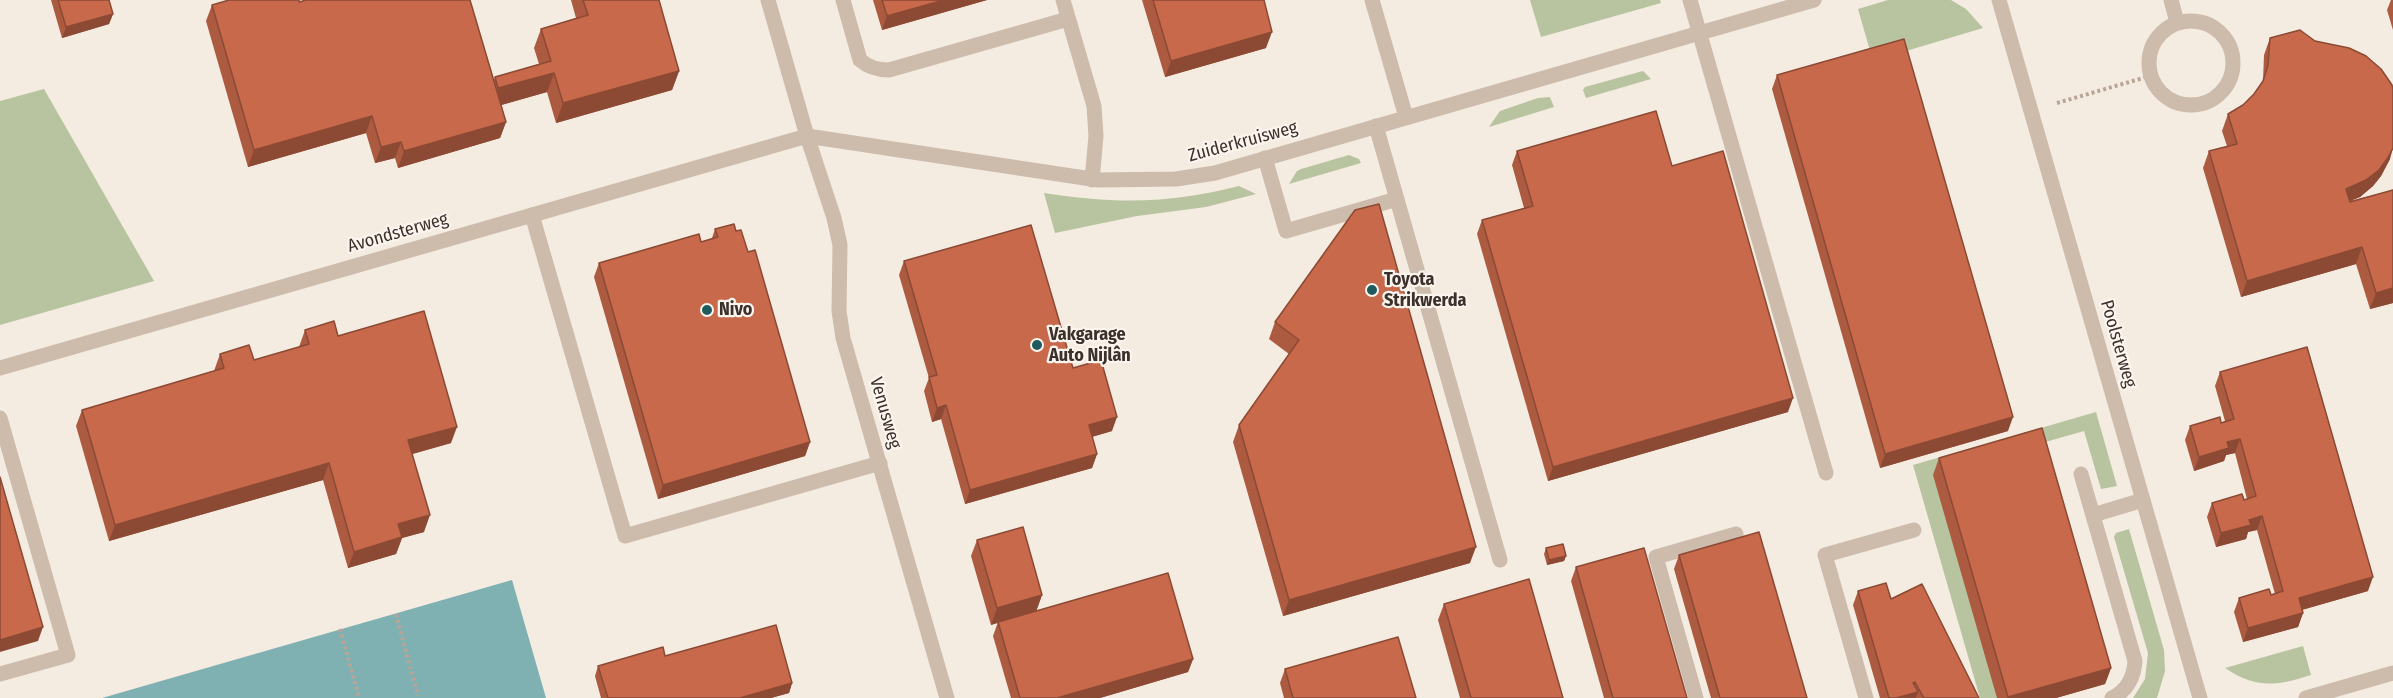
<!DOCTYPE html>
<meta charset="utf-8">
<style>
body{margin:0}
canvas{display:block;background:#f4ebe1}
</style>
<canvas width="2393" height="698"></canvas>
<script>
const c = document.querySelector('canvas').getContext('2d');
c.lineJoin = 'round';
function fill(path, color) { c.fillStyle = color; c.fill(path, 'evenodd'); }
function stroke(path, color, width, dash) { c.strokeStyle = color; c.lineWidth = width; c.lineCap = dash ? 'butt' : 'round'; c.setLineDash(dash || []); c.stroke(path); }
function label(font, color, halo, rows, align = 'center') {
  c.font = font + ' "Fira Sans Condensed",sans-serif'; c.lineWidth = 4.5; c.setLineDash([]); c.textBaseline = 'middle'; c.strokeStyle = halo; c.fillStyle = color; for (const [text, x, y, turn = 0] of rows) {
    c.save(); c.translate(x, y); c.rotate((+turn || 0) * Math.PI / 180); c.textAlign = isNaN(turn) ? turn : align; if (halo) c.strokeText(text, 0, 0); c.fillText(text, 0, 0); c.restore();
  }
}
const green = new Path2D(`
 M1530,0h130l1,3 -120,34z
 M1888,0h63l15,9 17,19 -77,23 -35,3 -13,-45z
 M1643,71l8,8 -65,19 -3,-8 2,-3z
 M44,89l110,192 -154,44v-224z
 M1550,97l4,10 -65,20 11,-16 38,-13z
 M1349,155l10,4 2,4 -72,21 8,-13 4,-2z
 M1239,186l17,8 -50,13 -69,9 -82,17 -11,-40c71,11 125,11 195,-7z
 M2096,412l21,74 -16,3 -17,-58 -49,14 -38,253h-17l-67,-233z
 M2129,529l35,121 1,21 -8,27h-24l12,-19 3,-26 -34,-116 2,-4z
 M2303,646l8,29c-34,11 -55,14 -86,-7z`);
const water = new Path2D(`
 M512,580l34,118h-444z`);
const path = new Path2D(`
 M2057,103l93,-27
 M396,614l22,82
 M340,629l19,69`);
const service = new Path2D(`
 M843,0l17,60c9,8 18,10 29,10l179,-51
 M1063,0l31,106 2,30 -4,44
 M1372,0l34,117
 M1690,0l136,473
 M2171,0l6,22
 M2149 63a42 42 0 1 1 84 0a42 42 0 1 1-84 0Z
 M1376,126l124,434
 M1265,158l21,73 111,-32
 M532,215l93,321 255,-73
 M0,418l68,237 -68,19
 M2081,474l54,187c-1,16 -8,30 -23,37
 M2093,515l50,-15
 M1696,698l-40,-141 80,-23
 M1866,698l-41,-143 89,-25`);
const minor = new Path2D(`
 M768,0l39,136 27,82 6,27 -1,66 4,27 104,360
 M1999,0l201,698
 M0,368l807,-232 291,44 78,-1 39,-6 599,-173
 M2306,698l87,-25`);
const wall = new Path2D(`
 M51,0h58l4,14 -4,10 -47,14z
 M303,0h167l24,80 1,-3 44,-13 -5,-16 7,-19 35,-11 -5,-18h88l20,71 -7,19 -116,33 -9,-31 -46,13 5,17 -6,16 -102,30 -3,-10 -20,5 -9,-30 -118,34 -42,-146 6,-16 87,-3 4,-1z
 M873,0h114l-105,30z
 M1142,0h122l2,48 -101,29z
 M2391,0h2v30l-6,-20z
 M2270,38l120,121 -9,17 -8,10 -13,11 -10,4 43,-11v113l-23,6 -14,-45 -115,33 -38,-129 6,-17 18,-5 -5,-15 6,-17 15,-9 11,-11 9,-13 1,-26z
 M1777,75l231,356 -128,37 -108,-379z
 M1517,151l155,15 116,246 -240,69 -71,-247 5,-14 42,-12 -12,-43z
 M1355,210l115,353 -187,53 -50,-174 6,-17 50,-71 -20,-15 6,-17z
 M715,229l21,2 12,21 62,190 -5,14 -147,43 -64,-222 5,-14 102,-21 11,-4z
 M904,261l169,107 39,63 -20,6 5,17 -5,14 -127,36 -24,-85 -9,3 -8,-31 5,-13 -30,-103z
 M305,330l33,6 113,107 -39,11 12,78 -22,6 -6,16 -48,14 -25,-88 -214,61 -33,-115 6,-16 132,-39 6,-17 34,6 45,-13z
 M2220,372l148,219 -66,19 1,3 -5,14 -55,15 -9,-30 5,-14 32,-3 4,-1 -18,-64 -9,2 -2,7 -30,8 -9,-30 5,-14 32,-3 3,-1 -12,-46 -9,2 -2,6 -30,10 -9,-31 5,-14 31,-3 4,-2 -10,-35z
 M1939,458l172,210 -6,16 -49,14h-59l-64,-223z
 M977,540l65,55 -6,16 157,48 -5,13 -88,26h-89l-18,-62 5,-14 -7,3 -20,-69z
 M1546,548l20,8 -2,5 -17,4 -3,-11z
 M1679,555l128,143h-96l-37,-129z
 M1576,567l111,131h-83l-33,-117z
 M1858,591l33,8 88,99h-99l-27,-93z
 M1444,604l119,94h-103l-22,-78z
 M665,656l127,27 -3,10 -18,5h-170l-6,-22 3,-10z
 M1285,669l131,29h-132l-4,-15z`);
const shadedWall = new Path2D(`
 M944,0h43l-105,30 5,-14z
 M113,14l-4,10 -47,14 4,-11z
 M1272,32l-6,16 -101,29 6,-16z
 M679,71l-7,19 -116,33 7,-20z
 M554,73l-7,19 -56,16 7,-20z
 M372,116l-6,17 -118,34 6,-17z
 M506,122l-6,16 -102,30 6,-17z
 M401,142l-6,16 -20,5 6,-16z
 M2393,148l-3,11 -9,17 -8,10 -13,11 -20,8 6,-16z
 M2362,247l-6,17 -115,33 6,-16z
 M2393,288v15l-23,6 6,-16z
 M1793,398l-5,14 -240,69 5,-14z
 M946,405l-5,14 -9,3 5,-14z
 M1117,417l-5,14 -28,8 5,-14z
 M2013,417l-5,14 -128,37 5,-14z
 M457,427l-6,16 -49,14 6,-17z
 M2240,439l-5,14 -9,2 -2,6 -30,10 5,-14 28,-15z
 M810,442l-5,14 -147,43 5,-14z
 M1097,454l-5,14 -127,36 5,-14z
 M329,463l-6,17 -214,61 6,-16z
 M430,515l-6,17 -22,6 -6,16 -48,14 6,-16 44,-28z
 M2262,516l-5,14 -9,2 -2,7 -30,8 5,-14 28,-13z
 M1476,547l-6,16 -187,53 6,-16z
 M1566,556l-2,5 -17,4 2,-5z
 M2373,577l-5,14 -74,21 5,-14z
 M1042,595l-6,17 -45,13 6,-17z
 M2303,613l-5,14 -55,15 5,-14z
 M43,627l-5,14 -38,11v-12z
 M1193,659l-5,13 -88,26h-43z
 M2111,668l-6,16 -49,14h-49l1,-1z
 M1915,682l-4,12 7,-2 -2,6h-20z
 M792,683l-3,10 -18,5h-31z`);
const building = new Path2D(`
 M58,0h51l4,14 -47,13z
 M229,0h70v2l7,-2h164l36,122 -102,29 -3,-9 -20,5 -9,-31 -118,34 -42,-145z
 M583,0h76l20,71 -116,32 -9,-30 -56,15 -3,-11 56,-16 -10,-32 47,-14z
 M882,0h62l-57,16z
 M1153,0h111l8,32 -101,29z
 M2300,30l15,11 34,7 17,8 15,13 11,16 1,4v59l-6,11 -8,11 -13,10 -20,9 4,13 43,-12v98l-17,5 -14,-46 -115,34 -38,-130 28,-7 -9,-30 15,-9 11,-11 9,-13 5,-16 2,-27z
 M1904,39l109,378 -128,37 -108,-379z
 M1656,111l16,55 51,-15 70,247 -240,69 -71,-247 51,-14 -16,-55z
 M1379,204l97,343 -187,53 -50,-175 60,-85 -24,-18 80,-112z
 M734,224l2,7 5,-1 7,22 7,-2 55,192 -147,43 -64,-222 100,-29 2,8 17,-5 -3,-8z
 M1031,225l42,143 28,-8 16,57 -28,8 8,29 -127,36 -24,-85 -9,3 -8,-31 8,-2 -33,-114z
 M424,311l33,116 -49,13 22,75 -32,9 4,13 -48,15 -25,-89 -214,62 -33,-115 142,-42 -4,-14 29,-9 5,15 55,-16 -4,-14 29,-9 4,15z
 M2307,347l66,230 -74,21 4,15 -55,15 -9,-30 30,-9 2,6 12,-4 -21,-75 -13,4 2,5 -30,8 -9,-30 30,-9 2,6 12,-4 -16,-57 -13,3 2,6 -30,9 -9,-31 30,-9 1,6 13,-4 -14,-47z
 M2042,428l69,240 -103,29 -69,-239z
 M0,477l43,150 -43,13z
 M1023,527l19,68 -45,13 -20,-68z
 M1759,532l48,166h-87l-41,-143z
 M1563,544l3,12 -17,4 -3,-12z
 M1644,548l43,150h-74l-37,-131z
 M1168,573l25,86 -136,39h-37l-22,-76z
 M1529,579l34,119h-92l-27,-94z
 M1886,583l5,16 31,-15 57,114h-55l-9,-16 -2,1 5,9 -22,6h-7l-31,-107z
 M776,625l16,58 -52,15h-132l-10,-32 65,-19 2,9z
 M1398,637l18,61h-123l-8,-29z`);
const markers = [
 [1372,290,6,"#1f5a5e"],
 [707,310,6,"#1f5a5e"],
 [1037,345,6,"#1f5a5e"]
];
const streetNames = [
 ["Zuiderkruisweg",1243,142,-15],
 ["Avondsterweg",398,233,-16],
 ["Poolsterweg",2118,344,74],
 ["Venusweg",885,413,74]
];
const poiNames = [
 ["Toyota",1384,280],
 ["Strikwerda",1384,301],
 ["Nivo",719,310],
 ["Vakgarage",1049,335],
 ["Auto Nijlân",1049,356]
];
fill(green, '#b8c4a0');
fill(water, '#7fb0b2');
stroke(path, '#b9a596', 4, [3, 3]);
stroke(service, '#cdbbac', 15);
stroke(minor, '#cdbbac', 15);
fill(wall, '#ac5a40');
fill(shadedWall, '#8c4a34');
fill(building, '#c8694b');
stroke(building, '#8c4a34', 1.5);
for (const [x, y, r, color] of markers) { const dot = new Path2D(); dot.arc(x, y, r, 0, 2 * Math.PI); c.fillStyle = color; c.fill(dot); stroke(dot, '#fbf5ee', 2); }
label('18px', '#3b302b', '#fbf5ee', streetNames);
label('bold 18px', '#3b302b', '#fbf5ee', poiNames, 'left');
</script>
